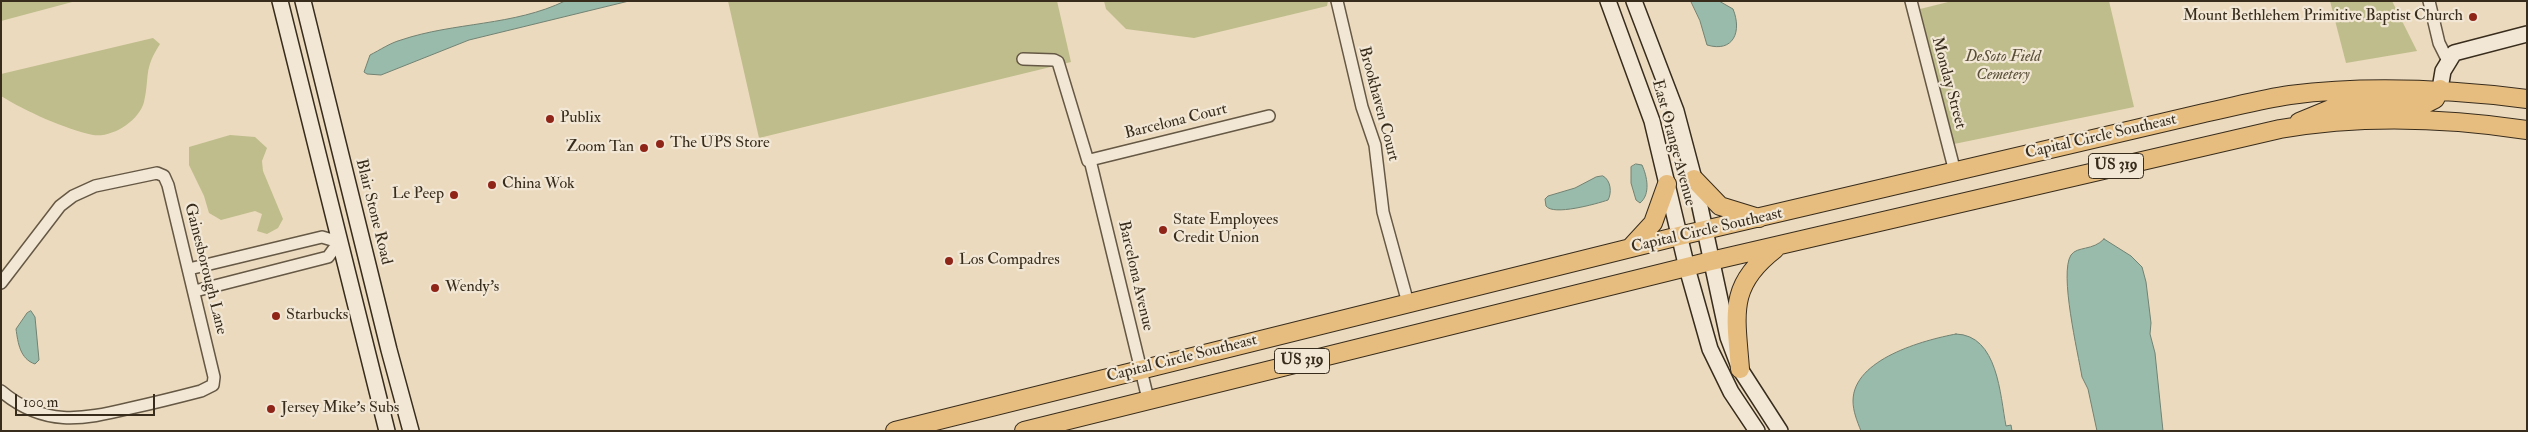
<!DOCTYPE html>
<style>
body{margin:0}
#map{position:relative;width:2528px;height:432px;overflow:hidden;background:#ebdabe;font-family:"IM FELL Double Pica",serif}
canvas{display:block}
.frame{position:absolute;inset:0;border:2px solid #382c1c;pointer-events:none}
.scale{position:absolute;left:15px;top:394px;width:140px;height:22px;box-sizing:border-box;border:2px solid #382c1c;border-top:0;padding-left:6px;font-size:15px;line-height:18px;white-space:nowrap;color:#382c1c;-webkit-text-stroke:4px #f2e7d5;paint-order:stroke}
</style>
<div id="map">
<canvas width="2528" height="432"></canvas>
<div class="frame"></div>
<div class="scale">100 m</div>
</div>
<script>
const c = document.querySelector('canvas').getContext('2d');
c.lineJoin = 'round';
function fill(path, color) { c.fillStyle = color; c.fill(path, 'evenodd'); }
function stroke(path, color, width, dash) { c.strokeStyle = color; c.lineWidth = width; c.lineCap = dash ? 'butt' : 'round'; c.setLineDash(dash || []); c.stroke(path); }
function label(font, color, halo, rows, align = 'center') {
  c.font = font + ' "IM FELL Double Pica",serif'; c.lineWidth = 4.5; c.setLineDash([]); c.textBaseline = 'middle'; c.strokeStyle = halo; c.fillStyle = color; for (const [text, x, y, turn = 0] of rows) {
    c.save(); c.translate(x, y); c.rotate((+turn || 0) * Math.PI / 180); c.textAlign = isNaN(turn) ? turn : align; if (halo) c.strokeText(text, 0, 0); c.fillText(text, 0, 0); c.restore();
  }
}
const green = new Path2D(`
 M1,1h75l-75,20z
 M728,1h329l14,61 -312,76z
 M1104,1h224l-1,5 -133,32 -68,-9 -20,-20z
 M1952,1h157l25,106 -180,37 -34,-135z
 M2330,1h62l25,50 -71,12z
 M153,38l7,6c-17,26 -10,33 -16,58 -5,19 -32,36 -51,33 -28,-6 -68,-24 -92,-39v-22z
 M230,135l25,2 12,11 -5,13 1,10 20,48 -5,9 -11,6 -10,-3 5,-17 -7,-3 -34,9 -12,-7 -5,-17 -15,-31v-18z`);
const water = new Path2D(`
 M565,1h64l-160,39 -88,35 -14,-1 -3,-2 6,-17c10,-5 20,-12 31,-15 53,-18 113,-14 164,-39z
 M1691,1h28l14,8c9,22 1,44 -26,36l-7,-24z
 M1636,164l6,1c5,11 9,29 -2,38l-4,-3 -5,-17v-16z
 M1603,176c8,4 9,17 5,24 -12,4 -55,16 -62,6l-1,-7 3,-3 27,-8 21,-11z
 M2104,239l27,17 11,11 4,15 5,41 -1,11 5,19 8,78h-66l-9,-42 -6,-12c-4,-24 -23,-104 -11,-122 6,-9 22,-4 33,-16z
 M31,311l4,6 4,43 -4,4c-15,-5 -17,-21 -19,-35l11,-16z
 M1956,334c42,1 44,61 50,92l5,-1 1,6h-151c-4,-10 -8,-20 -8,-30 0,-42 71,-61 103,-67z`);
const street = new Path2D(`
 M1337,1l25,106 13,38 8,67 25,91
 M1911,1l44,171
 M2429,1l10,42 9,18
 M1023,59l31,1 4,2 30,99
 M189,269l133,-32 17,5 -11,15 -133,34
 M1,283l59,-77 13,-10 22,-10 62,-13 7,3 4,9 46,192 -1,8 -12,6c-23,6 -47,12 -70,17 -50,12 -87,19 -130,-17
 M1148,399l-58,-239 179,-44`);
const secondary = new Path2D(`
 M280,1l107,430
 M303,1l86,349 22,81
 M1608,1l44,120 35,147 23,81 21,43 26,39
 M1634,1l42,110 18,68 34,158 12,32 40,62
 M2440,89l3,-18 11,-18 73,-19`);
const primary = new Path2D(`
 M2299,122l34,-14 94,-5 8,-4 5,-10
 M1694,179l26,27 39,12
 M1630,248l23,-25 14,-39
 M1740,369c-4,-54 -13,-83 35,-120
 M895,431l784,-195 525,-123c29,-6 58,-14 86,-18 79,-10 158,-6 237,4
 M1024,431l687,-170 569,-132c80,-14 167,-11 247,1`);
const markers = [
 [2473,17,5,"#8f2418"],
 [550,119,5,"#8f2418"],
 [660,144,5,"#8f2418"],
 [644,148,5,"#8f2418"],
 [492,185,5,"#8f2418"],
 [454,195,5,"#8f2418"],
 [1163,230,5,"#8f2418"],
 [949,261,5,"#8f2418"],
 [435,288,5,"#8f2418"],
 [276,316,5,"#8f2418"],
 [271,409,5,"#8f2418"]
];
const shields = [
 [2116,166,55],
 [1302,361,55]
];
const shieldNames = [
 ["US 319",2116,166],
 ["US 319",1302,361]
];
const poiNames = [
 ["Mount Bethlehem Primitive Baptist Church",2463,17,"right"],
 ["Publix",560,119],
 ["The UPS Store",670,144],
 ["Zoom Tan",634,148,"right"],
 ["China Wok",502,185],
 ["Le Peep",444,195,"right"],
 ["State Employees",1173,221],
 ["Credit Union",1173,239],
 ["Los Compadres",959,261],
 ["Wendy's",445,288],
 ["Starbucks",286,316],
 ["Jersey Mike's Subs",281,409]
];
const parkNames = [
 ["DeSoto Field",2003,58],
 ["Cemetery",2003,76]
];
const streetNames = [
 ["Monday Street",1948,83,75],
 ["Brookhaven Court",1378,104,75],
 ["Barcelona Court",1176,122,-14],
 ["Capital Circle Southeast",2101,137,-13],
 ["East Orange Avenue",1673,143,75],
 ["Blair Stone Road",373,212,76],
 ["Capital Circle Southeast",1707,231,-13],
 ["Gainesborough Lane",205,269,76],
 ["Barcelona Avenue",1135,276,77],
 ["Capital Circle Southeast",1182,359,-14]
];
fill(green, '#bfbd8c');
fill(water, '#99bbab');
stroke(water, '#728272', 1);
stroke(street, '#655844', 14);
stroke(secondary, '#382c1c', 18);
stroke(primary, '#382c1c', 20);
stroke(street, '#f2e7d5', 11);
stroke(secondary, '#f2e7d5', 15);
stroke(primary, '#e6bd7f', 18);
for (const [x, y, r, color] of markers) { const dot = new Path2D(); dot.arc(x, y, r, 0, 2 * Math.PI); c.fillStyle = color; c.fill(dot); stroke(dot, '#f2e7d5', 2); }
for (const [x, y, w] of shields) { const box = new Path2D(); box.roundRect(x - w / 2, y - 12.5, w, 25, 4); c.fillStyle = '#f2e7d5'; c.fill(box); stroke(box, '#382c1c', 1); }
label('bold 15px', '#382c1c', null, shieldNames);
label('16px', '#382c1c', '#f2e7d5', poiNames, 'left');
label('italic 16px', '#5a5038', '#f2e7d5', parkNames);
label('16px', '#382c1c', '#f2e7d5', streetNames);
</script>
